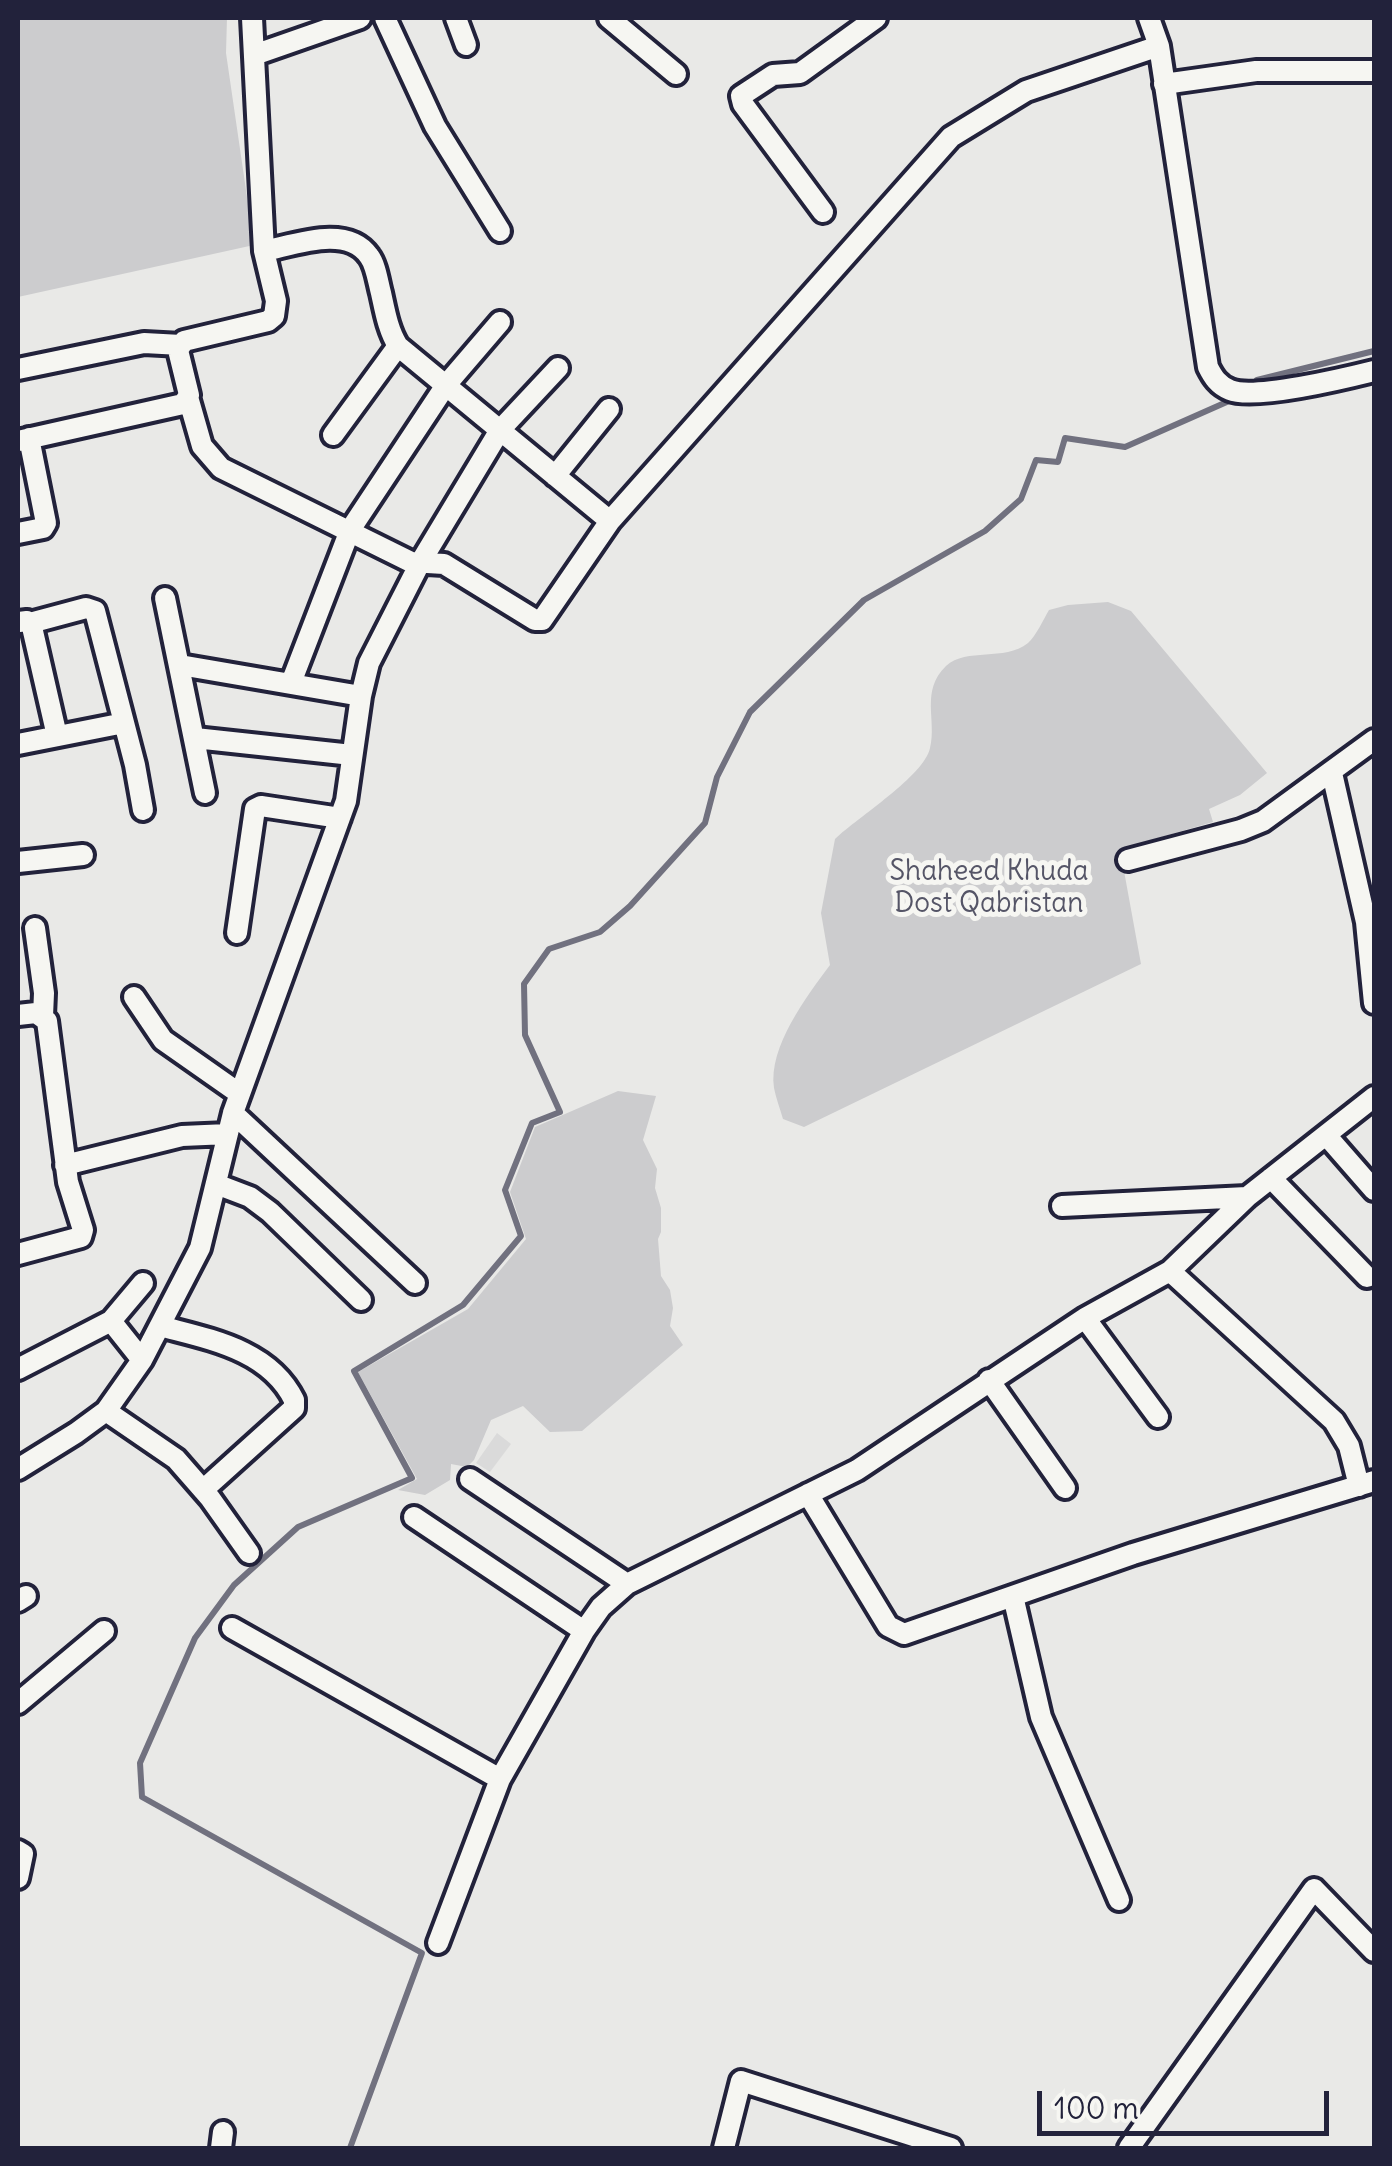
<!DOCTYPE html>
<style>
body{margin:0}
#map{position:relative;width:1392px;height:2166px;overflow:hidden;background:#e9e9e7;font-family:Delius,sans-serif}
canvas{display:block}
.frame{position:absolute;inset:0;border:20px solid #22223b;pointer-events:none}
.scale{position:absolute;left:1037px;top:2091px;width:292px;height:45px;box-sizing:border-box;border:5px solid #22223b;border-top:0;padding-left:12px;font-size:30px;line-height:35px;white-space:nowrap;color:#22223b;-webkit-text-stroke:8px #f6f6f2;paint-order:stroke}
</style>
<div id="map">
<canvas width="1392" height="2166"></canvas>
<div class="frame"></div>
<div class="scale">100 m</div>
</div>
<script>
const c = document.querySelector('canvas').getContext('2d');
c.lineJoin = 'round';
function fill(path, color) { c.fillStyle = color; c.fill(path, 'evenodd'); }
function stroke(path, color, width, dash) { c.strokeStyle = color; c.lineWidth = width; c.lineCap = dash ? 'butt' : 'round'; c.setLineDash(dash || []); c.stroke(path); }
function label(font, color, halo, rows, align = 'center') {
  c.font = font + ' Delius,sans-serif'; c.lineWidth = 10; c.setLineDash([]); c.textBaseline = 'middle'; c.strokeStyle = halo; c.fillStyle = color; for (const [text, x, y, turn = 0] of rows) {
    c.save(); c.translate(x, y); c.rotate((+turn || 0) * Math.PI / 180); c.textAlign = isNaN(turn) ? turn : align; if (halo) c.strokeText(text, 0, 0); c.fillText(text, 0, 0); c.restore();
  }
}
const built = new Path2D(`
 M497,1433l14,11 -21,28 -14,-9z`);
const green = new Path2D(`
 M18,18h209l-1,35 28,192 -236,52z
 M1108,602l23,9 136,162 -27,22 -31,14 4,13 -93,27 21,115 -337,163 -21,-8c-3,-10 -7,-21 -9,-31 -6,-41 33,-92 56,-123l-9,-52 14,-74c23,-22 89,-63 95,-91 7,-28 -10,-57 16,-82 21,-19 58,-4 82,-23 8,-7 15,-23 21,-33l19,-5z
 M618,1091l38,5 -13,44 14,29 -2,19 6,20v24l-3,7 3,37 9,14 3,18 -3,18 13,19 -101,86 -32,1 -27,-26 -32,14 -17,40 -7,7 -16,-3 -1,16 -25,15 -27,-5 19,-11 -59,-107 110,-63 58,-70 -16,-47 25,-65z`);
const stream = new Path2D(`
 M1257,380l117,-29
 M350,2148l72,-195 -280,-156 -2,-34 55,-125 39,-53 64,-58 114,-49 -58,-107 109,-66 58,-69 -16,-46 27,-67 28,-11 -35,-77 -1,-51 25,-35 51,-17 30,-26 75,-83 12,-46 33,-65 114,-112 121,-69 36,-32 15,-39 22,2 7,-24 60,9 104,-46`);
const minor = new Path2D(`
 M385,18l50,108 65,105
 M456,18l10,27
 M609,18l67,56
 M1149,18l10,28 49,321c5,10 10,18 22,23 24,10 116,-12 144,-19
 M254,55l106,-37
 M1164,84l92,-13h118
 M823,212l-80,-108 -2,-8 32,-21 27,-2 76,-55
 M264,251c30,-6 83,-27 105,5 7,9 9,26 12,37 4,18 7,37 17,53l212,175
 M18,369l126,-26 37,2
 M188,397l14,49 19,22 190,94 33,2 91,56h7l68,-99 341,-384 75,-46 133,-45
 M333,435l65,-89
 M18,441l165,-37 6,-9 -11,-45 6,-9 84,-20 6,-5 2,-15 -12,-50 -12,-233
 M555,476l54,-67
 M18,533l25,-5 3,-5 -17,-85
 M165,598l40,195
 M19,622l8,-1 5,6 25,109
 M30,623l56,-15 9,3 40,154 8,45
 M180,665l181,31
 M291,683l59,-153 96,-145 54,-63
 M195,738l157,17
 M18,744l106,-21
 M1332,773l34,149 8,81
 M1128,860l113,-30 22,-9 111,-81
 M18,862l65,-7
 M35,928l9,65 -1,23
 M237,933l18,-124 6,-3 79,12
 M134,997l29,43 77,54
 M18,1015l18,-2 11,8 21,161 15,48 -2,7 -63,17
 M233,1113l182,170
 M1326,1135l48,55
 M65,1165l117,-29 46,-2
 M1271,1178l96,99
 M216,1184l34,13 20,15 91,88
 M1062,1206l185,-9
 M1170,1271l164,150 15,25 10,40
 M1085,1318l73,99
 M111,1321l31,39
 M160,1326c48,13 109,23 134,74v8l-91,82
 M18,1369l93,-48 32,-38
 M989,1380l76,108
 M106,1411l70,48 34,39 39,55
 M18,1469l58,-36 30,-22 36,-51 58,-112 33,-135 113,-312 15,-105 8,-33 51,-100 80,-133 58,-62
 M470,1479l157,105
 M808,1494l80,132 16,8 229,-80 241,-73
 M414,1517l170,114
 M1013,1596l28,121 78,183
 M18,1601l8,-5
 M232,1628l268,151
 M18,1703l86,-72
 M18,1851l5,3 -5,24
 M438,1943l62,-164 84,-148 17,-24 26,-23 230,-114 228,-152 85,-47 77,-74 127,-100
 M221,2148l2,-16
 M724,2148l17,-67 210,67
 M1129,2148l185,-259 60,62`);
const parkNames = [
 ["Shaheed Khuda",989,872],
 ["Dost Qabristan",989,904]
];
fill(built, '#dadada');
fill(green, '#ccccce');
stroke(stream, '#71717f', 6);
stroke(minor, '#22223b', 28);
stroke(minor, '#f6f6f2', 20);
label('28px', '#555567', '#f6f6f2', parkNames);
</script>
